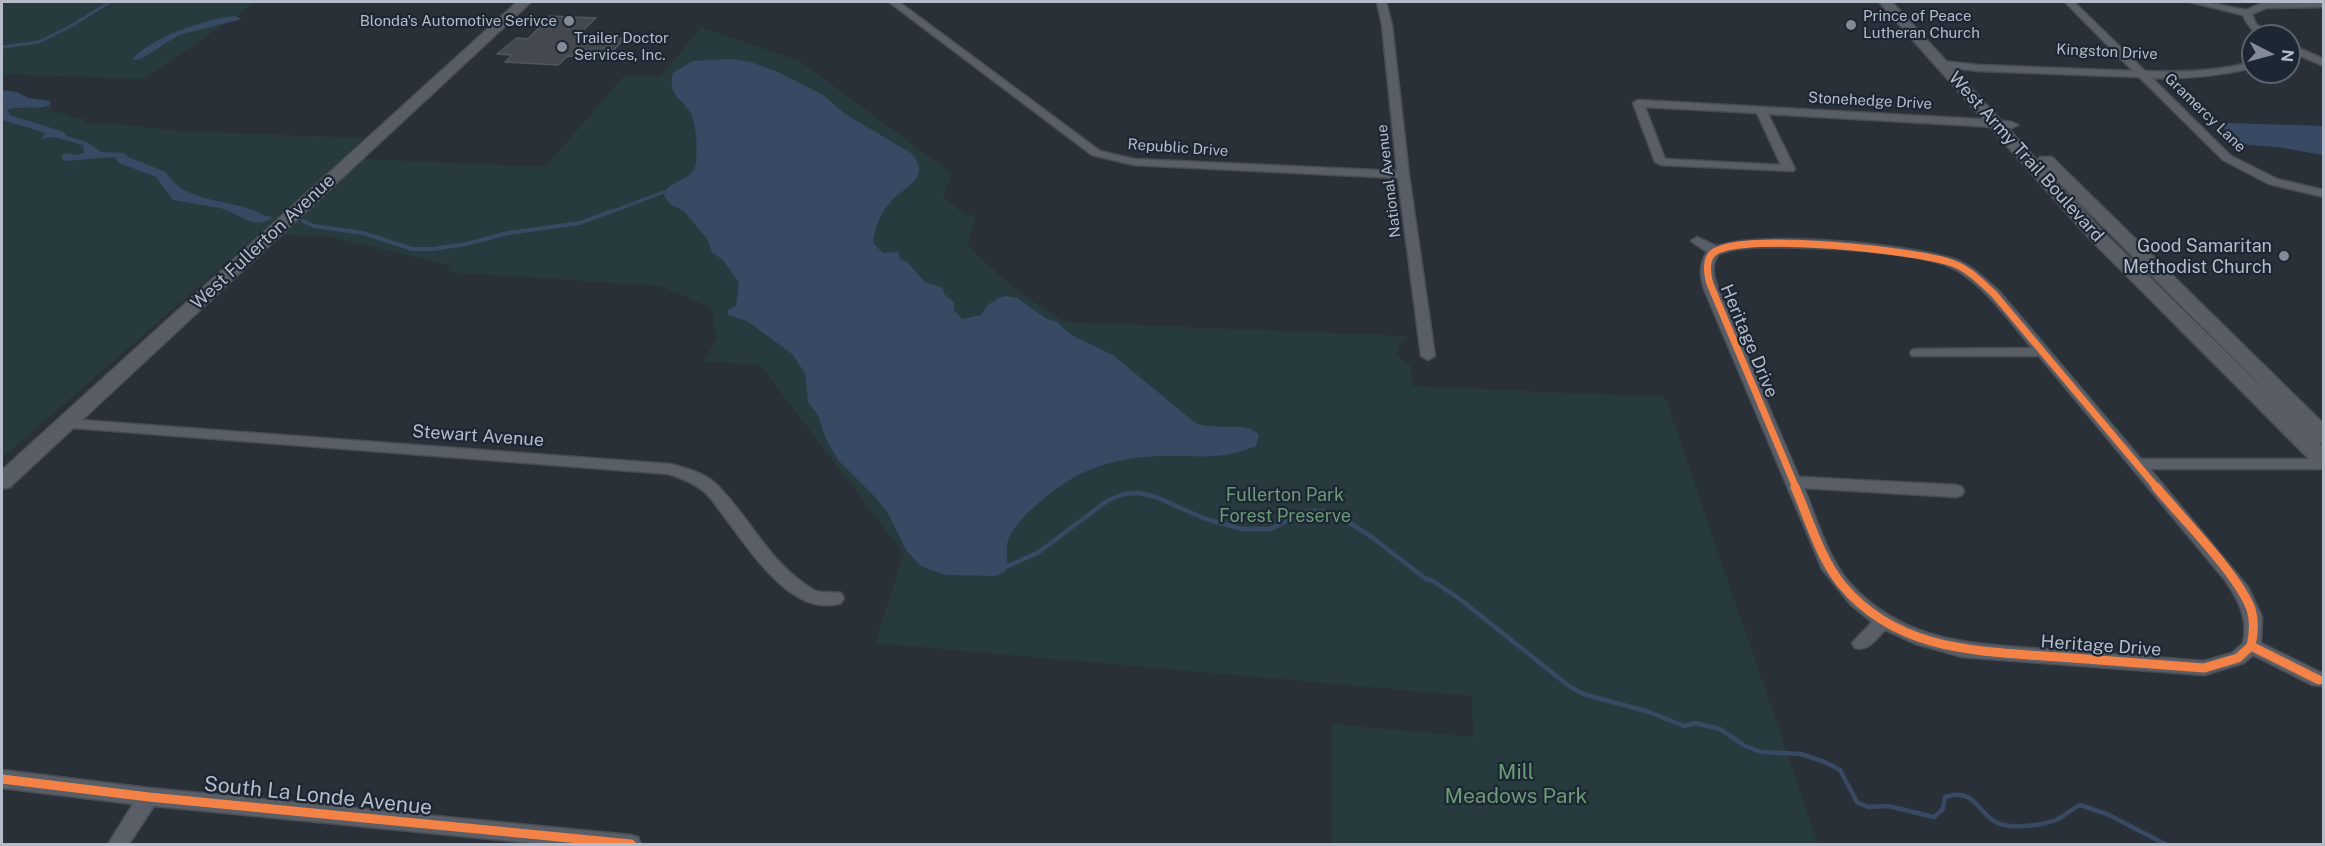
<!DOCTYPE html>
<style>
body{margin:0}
#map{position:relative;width:2325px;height:846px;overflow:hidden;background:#2a3038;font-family:"Public Sans",sans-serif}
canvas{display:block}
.frame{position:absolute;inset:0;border:3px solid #b4bcc9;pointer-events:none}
.north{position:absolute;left:2241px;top:24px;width:60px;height:60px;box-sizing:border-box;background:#1d2633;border:2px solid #59626f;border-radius:50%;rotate:96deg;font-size:16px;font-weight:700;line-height:24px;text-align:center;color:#b4bcc9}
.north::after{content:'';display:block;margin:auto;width:21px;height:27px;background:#848b96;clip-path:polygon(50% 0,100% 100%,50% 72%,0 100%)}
</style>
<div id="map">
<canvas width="2325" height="846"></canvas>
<div class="frame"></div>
<div class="north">N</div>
</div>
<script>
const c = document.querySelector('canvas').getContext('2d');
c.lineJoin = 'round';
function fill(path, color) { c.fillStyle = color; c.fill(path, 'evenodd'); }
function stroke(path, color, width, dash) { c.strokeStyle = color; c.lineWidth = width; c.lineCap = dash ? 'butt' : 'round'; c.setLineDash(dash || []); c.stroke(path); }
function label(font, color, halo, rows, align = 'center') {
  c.font = font + ' "Public Sans",sans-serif'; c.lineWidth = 4.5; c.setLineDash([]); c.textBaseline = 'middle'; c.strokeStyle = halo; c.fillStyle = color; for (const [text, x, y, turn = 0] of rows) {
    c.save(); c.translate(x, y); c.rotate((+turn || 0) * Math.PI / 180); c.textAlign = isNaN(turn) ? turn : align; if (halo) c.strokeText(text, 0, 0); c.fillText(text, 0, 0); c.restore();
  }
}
const green = new Path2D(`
 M2,2h255l-114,77 -141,-5z
 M701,27l99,34 152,113 -9,23 21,17 12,2 -8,30 49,45 47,31 343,14 -6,6 -4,13 13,10 3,21 252,11 153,447h-487l1,-120 142,13 -3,-41 -596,-53 29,-89 -144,-189 -56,-4 13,-23 -6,-31 -51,-21 -213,-14 5,-6 -126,-30 -67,-2 -257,224v-346c15,-7 32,0 48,-7l2,1 -4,5 15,2 13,6 11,-1 -5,5 3,1 20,-1 74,8 185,7 -21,20 202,9 79,-91 36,1z`);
const water = new Path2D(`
 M235,16l7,3 -63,16 -38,24 -9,1c17,-22 76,-42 103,-44z
 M730,59l21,3 29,11 43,22 22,19 66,39c23,26 -9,34 -22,51 -10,12 -14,24 -16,39l10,10 15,-1 3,8 6,2 18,20 18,6 1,6 10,8v8l8,9 19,-4 7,-10 10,-7 8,-2 11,2 30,21 10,3 16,14 40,19 81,67c19,10 53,-2 65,13l-3,11c-26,11 -44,11 -72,10 -51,-1 -91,4 -133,37 -15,12 -32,25 -41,43 -7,12 0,24 -4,35l-10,5 -51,-1 -24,-9 -15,-16 -17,-35 -14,-18 -37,-37 -13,-23 -7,-22 -10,-13 -3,-29 -13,-19 -45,-33 -19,-6 -1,-4 9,-5 3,-23 -16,-23 -11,-8 -5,-13 -23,-28 -14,-7 -6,-8c3,-18 32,-13 32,-35 1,-14 1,-34 -5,-47 -9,-17 -24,-17 -18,-41l20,-12z
 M2,90l15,2 11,6 22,3v4c-14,6 -29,0 -43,5l3,5 54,17 3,4 20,6 14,10 23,1 4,4 38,15c14,27 55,28 81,36 8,2 17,9 26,9 -19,15 -35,-5 -53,-9 -15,-3 -31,-5 -47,-8l-17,-23 -37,-14 -4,-6 -51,4 -3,-5 5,-3 11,2 7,-2 -1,-8 -30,-8 -12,2 5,-6 -44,-13z
 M2228,123l95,3v29l-46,-8 -29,-2 -12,-5 -13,-13z`);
const streamFar2 = new Path2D(`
 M2,47l37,-5 32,-16 39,-24
 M608,213l56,-21`);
const streamFar1 = new Path2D(`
 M303,221l11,5 49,7 49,16h21l33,-5 42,-11 72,-10 32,-12`);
const stream = new Path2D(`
 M1008,566l31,-14 68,-51 16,-7 17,-1 16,4 47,21 39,11h28l38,-18h16l21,9 24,15 57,44 7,2 28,19 108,86 14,8 66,18 35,14 11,-3 25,6 25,17 16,6 40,2 24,8 15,8 17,32 11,5 20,-1 46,11 9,-8 2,-12c34,-11 33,23 59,28 14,3 39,0 52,-5 9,-4 15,-11 24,-15l27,9 58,30`);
const building = new Path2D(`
 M550,16l46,2 -17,16 46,4 -18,19 -39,-1 -10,9 -53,-3 7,-7 -15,-1 20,-16 11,1z`);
const street = new Path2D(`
 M889,2h10l201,149 34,8 263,12 -15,-146 -5,-23h9l6,23 17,150 26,181 -7,4 -7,-4 -23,-178 -264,-13 -42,-10z
 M2065,2h9l71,69c38,2 71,0 108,-9v6c-35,8 -66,11 -101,10l79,78 46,23 47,11v7l-55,-13 -46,-24 -84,-83 -160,-6 -38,-4 -5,-3 5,-3 38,4 154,6z
 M2190,2h16l40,8 18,-8h60v5l-58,1 -14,6 4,10 15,12c-15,0 -22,-7 -28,-21z
 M2289,44l35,15v7l-35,-15z
 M1638,100l357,20 17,2 6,3 -6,3 -244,-14 27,55 -2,2 -132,-6 -6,-3 -22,-59zM1645,107l112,6 24,52 -116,-6z
 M1697,237l20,9c47,-15 188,-3 237,13 18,6 31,20 45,32l142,168h183v10h-174l98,118 14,30 -1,26 63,31v12l-12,-1 -59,-30 -9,8 -40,12 -242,-18 -46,-13 -31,-14c-9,9 -17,22 -30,18l-3,-5 20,-21 -21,-17 -29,-36 -118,-280c-4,-14 -5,-25 3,-37l-16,-11zM1757,247c45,0 166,2 201,24 30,19 51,50 74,77l-115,1 -5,1 -2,3 2,3h127l185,223c14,20 25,39 19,64l-11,10 -28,8c-48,-4 -97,-7 -145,-11 -79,-6 -153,-4 -210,-68 -22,-26 -32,-63 -45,-94l152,9 6,-2 2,-4 -2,-4 -6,-2 -157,-8 -81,-188c-4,-12 -8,-24 1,-35l13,-4z
 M66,419l604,45c16,4 35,9 46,20 35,34 54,81 98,106 7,4 19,1 27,3l3,5 -3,5c-51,16 -94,-58 -121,-92 -5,-7 -11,-16 -18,-21 -10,-8 -21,-12 -33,-16l-608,-47 -3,-3 3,-3z
 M2,770l147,18 482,47 7,2 3,7h-99l-388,-38 -25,38h-21l25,-40 -131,-16z`);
const secondary = new Path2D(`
 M517,2h14l-521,485 -8,2v-19z
 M1879,2h13l209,228 181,177 -242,-244 -2,-3 2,-3h12l272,267v20l-6,-2 6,6v20l-8,-2 -227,-228z`);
const cyclewayFar1 = new Path2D(`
 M1796,488l-86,-204c-3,-11 -6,-27 6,-33 33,-18 195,-1 233,11 18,5 32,20 45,32l163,194`);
const cycleway = new Path2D(`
 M1795,487c14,32 25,71 47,98 56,67 137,66 217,72 48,4 97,7 145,11l34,-10 13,-12
 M2156,487c26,31 81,86 95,122 4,13 3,24 0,37
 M2251,646l68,34
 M2,779l147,18 482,47`);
const markers = [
 [569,21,6,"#848b96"],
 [1851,25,6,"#848b96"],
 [562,47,6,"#848b96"],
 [2284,256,6,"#848b96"]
];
const farPoinames = [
 ["Prince of Peace",1863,16],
 ["Lutheran Church",1863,33],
 ["Blonda's Automotive Serivce",557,21,"right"],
 ["Trailer Doctor",574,38],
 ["Services, Inc.",574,55]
];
const farStreetnames = [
 ["Kingston Drive",2107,52,3],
 ["Stonehedge Drive",1870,101,3],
 ["Gramercy Lane",2205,113,44],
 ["Republic Drive",1178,148,4],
 ["National Avenue",1389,181,-97]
];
const streetNames = [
 ["West Army Trail Boulevard",2026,157,48],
 ["West Fullerton Avenue",263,242,-43],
 ["Heritage Drive",1749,341,67],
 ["Stewart Avenue",478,436,4],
 ["Heritage Drive",2101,646,4]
];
const poiNames = [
 ["Good Samaritan",2272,246],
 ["Methodist Church",2272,267]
];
const parkNames = [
 ["Fullerton Park",1285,495],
 ["Forest Preserve",1285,516]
];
const nearParknames = [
 ["Mill",1516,773],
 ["Meadows Park",1516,797]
];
const nearStreetnames = [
 ["South La Londe Avenue",318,796,6]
];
fill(green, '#273a3e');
fill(water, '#384963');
stroke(streamFar2, '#384963', 3);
stroke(streamFar1, '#384963', 4);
stroke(stream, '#384963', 4.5);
fill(building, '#444950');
stroke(building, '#52575f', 1.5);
stroke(street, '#484c53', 3);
stroke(secondary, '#484c53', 3);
fill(street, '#5a5e66');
fill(secondary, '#595d64');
stroke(cyclewayFar1, '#f48246', 7);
stroke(cycleway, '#f48246', 9);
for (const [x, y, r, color] of markers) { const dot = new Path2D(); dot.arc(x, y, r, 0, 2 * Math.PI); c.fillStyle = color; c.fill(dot); stroke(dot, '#1d2633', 2); }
label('15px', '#b4bcc9', '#1d2633', farPoinames, 'left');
label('15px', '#b4bcc9', '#1d2633', farStreetnames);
label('18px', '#b4bcc9', '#1d2633', streetNames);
label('18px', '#b4bcc9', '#1d2633', poiNames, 'right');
label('18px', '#6b9a76', '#1d2633', parkNames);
label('21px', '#6b9a76', '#1d2633', nearParknames);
label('21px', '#b4bcc9', '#1d2633', nearStreetnames);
</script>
